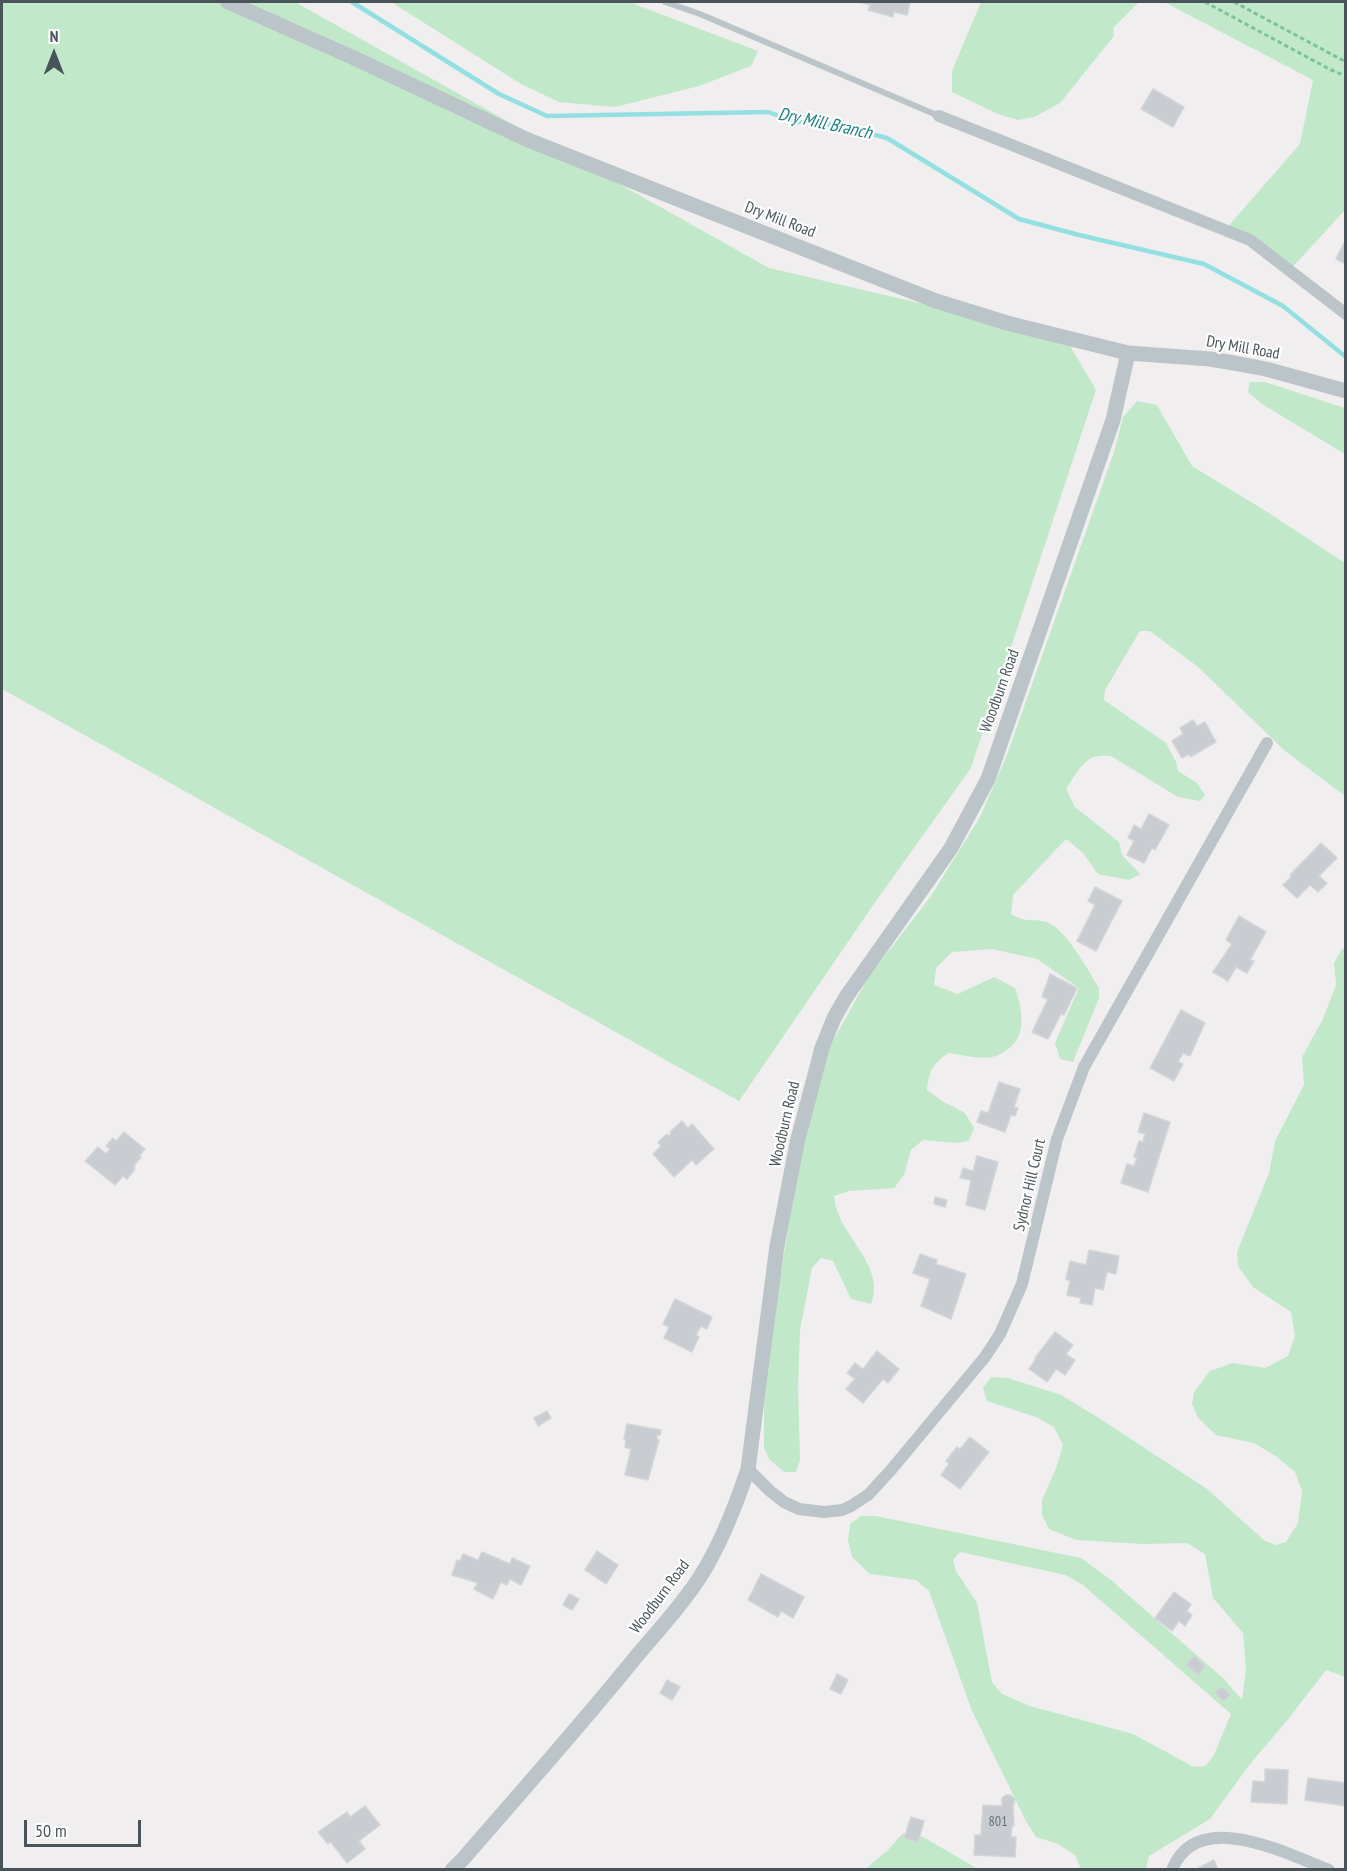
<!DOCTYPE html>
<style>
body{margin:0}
#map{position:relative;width:1347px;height:1871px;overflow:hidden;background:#f0eeee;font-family:"PT Sans Narrow",sans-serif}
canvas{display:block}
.frame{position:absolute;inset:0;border:3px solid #485459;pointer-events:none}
.north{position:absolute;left:24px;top:24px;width:60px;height:60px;-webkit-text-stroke:4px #fff;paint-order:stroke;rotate:0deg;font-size:16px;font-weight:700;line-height:24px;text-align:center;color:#485459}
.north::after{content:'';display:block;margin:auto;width:21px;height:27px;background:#485459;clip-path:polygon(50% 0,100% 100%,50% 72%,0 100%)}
.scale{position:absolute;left:24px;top:1820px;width:117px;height:27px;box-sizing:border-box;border:3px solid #485459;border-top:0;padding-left:8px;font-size:18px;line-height:21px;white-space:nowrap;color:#485459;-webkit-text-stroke:4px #fff;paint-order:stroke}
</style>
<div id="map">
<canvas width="1347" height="1871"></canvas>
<div class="frame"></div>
<div class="north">N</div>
<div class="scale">50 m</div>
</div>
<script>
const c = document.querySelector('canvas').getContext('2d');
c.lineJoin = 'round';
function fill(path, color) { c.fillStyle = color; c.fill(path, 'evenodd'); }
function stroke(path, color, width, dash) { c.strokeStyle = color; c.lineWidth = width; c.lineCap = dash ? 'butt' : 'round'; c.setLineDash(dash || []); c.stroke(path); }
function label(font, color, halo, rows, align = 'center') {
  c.font = font + ' "PT Sans Narrow",sans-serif'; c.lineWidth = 4.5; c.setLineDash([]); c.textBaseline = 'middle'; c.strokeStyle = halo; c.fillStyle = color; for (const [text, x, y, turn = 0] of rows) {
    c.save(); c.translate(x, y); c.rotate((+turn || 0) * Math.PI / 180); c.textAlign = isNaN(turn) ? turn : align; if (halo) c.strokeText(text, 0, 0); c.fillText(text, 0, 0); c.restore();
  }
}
const green = new Path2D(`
 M2,2h293l474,266 296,69 31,53 -125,378 -95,133 -137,200 -737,-412z
 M391,2h238l129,49 -7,15 -52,20 -84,21 -56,-5 -38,-18z
 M981,2h158l-26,26 1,8 -54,67 -26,14 -16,3 -20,-6 -46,-22v-21z
 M1164,2h181v208l-56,61 -64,-41 75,-86 13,-64z
 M1250,382h15l80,26v46l-83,-50 -14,-12z
 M1137,401l20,4 35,61 72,44 81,53v233l-60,-45 -87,-84 -48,-36h-10l-35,59 -1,10 62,43 10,19 2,9 19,12 8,12 -5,6 -22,-4 -67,-41c-26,-4 -32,14 -45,33l9,18 44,35 3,13 18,19 -11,6 -31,-6 -15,-21 -17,-14 -53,56 -2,19c14,9 21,4 35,8 20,6 42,49 53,66v10l-26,64 -13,-3 -5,-16 24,-55 -42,-29 -45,-10 -40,3 -16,16 -2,17 24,9 36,-17 21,11c7,20 13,47 -7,61 -4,2 -8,6 -12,7 -16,4 -33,-1 -48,-3 -15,11 -19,18 -21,37l15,11 23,12 9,15 -5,13 -14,2 -32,-3 -12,10 -7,25 -10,13 -45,3 -15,5c1,5 1,10 3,14 10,31 48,59 34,94l-20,-5 -18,-38 -12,-3 -9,10 -12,62 -2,58 2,72 -4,12h-12l-15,-13 -5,-11v-41l13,-110 21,-128 30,-119 40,-72 63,-82 49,-79 27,-62 107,-303 9,-35z
 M1345,948v729l-19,-7 -37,48 -39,46 -40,55 -61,37 -3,13h-65l-6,-14 -17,-11 -22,-7 -10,-16 -54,-110 -43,-120 -13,-11 -46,-6 -18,-17 -4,-17 2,-16 11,-8h15l205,42 30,22 113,99 18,21 4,-30 -3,-37 -30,-35 -8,-44 -18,-11 -44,1 -67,-4 -27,-11 -7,-14v-15l14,-32 7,-23 -9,-18 -18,-10 -49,-16 -4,-13 8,-11 17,1 53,17 41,25 105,69 58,52 11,4 10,-3 12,-19 4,-32 -7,-19 -18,-15 -23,-14 -38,-8 -18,-17 -6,-14 2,-12 16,-21 23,-8 32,5 23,-12 7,-20 -4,-24 -38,-25 -15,-21 -1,-14 32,-79 6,-32 29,-56 -2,-28 21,-38 13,-34 -2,-22 8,-14zM960,1552l105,23 18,10 148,129 -18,43 -8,9 -11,1 -61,-33 -103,-28 -28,-12 -10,-12 -15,-79 -21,-32 -3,-11z
 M910,1833l13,4 55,32 -114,1 24,-20 14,-16z`);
const stream = new Path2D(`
 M352,2l147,92 48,22 221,-4 28,10 41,3 50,13 132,81 60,16 125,29 79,42 63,51`);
const building = new Path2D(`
 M859,2h45l6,1 -3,12 -13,-3 -1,5 -25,-7 2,-5z
 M1153,89l31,18 -11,20 -32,-18z
 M1346,239v25l-10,-5z
 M1193,720l4,6 8,-4 11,20 -26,15 -1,-3 -7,4 -10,-17 11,-7 -3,-6z
 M1149,814l20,11 -14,25 -3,-2 -8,15 -17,-8 7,-14 -6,-3 6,-13 7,4z
 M1321,843l16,15 -18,18 8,7 -9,9 -8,-7 -13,13 -14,-13 9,-9 -2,-1z
 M1095,887l27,14 -26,50 -19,-10 18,-36 -7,-4z
 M1239,916l27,16 -16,28 4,1 -7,12 -11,-6 -8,14 -15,-9 19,-28 -6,-4z
 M1050,974l27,14 -13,27 -3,-1 -13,25 -16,-7 16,-33 -6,-2z
 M1181,1010l24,13 -15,33 -7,-3 -5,9 5,2 -9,17 -24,-13z
 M999,1082l21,7 -6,18 4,1 -3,8 -4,-1 -6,17 -28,-10 4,-11 7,2z
 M1144,1113l26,9 -22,70 -27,-9 6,-19 7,2 3,-8 -3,-1 5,-16 4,1 2,-8 -7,-2z
 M682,1121l6,7 4,-4 22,25 -18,16 -4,-5 -18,17 -21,-23 8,-8 -3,-4 9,-8 2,2 2,-3 -1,-1z
 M124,1132l21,17 -6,7 2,1 -8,10 2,1 -2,4 -6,7 -4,-3 -8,9 -30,-24 13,-14 8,7 4,-5 -4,-3 7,-8 3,3z
 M977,1156l21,6 -13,48 -19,-5 5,-25 -11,-2 3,-10 10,3z
 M935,1197l12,3 -2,7 -11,-3z
 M1089,1250l30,6 -3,18 -9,-2 -4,18 -8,-2 -3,17 -12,-2 1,-5 -14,-3 3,-14 -4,-2 4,-18 16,4z
 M920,1254l17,6 -1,4 30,10 -15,45 -30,-13 9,-27 -17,-6z
 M675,1299l37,18 -5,12 -6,-3 -5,9 3,2 -7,15 -28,-14 5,-11 -6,-3z
 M1055,1332l18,13 -7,9 9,6 -10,15 -9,-6 -9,13 -18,-13 7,-10 -1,-1z
 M877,1351l22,18 -11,14 -5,-4 -20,24 -17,-14 9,-10 -8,-6 8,-10 8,6z
 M547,1411l4,7 -13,8 -4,-8z
 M627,1424l34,6 -1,5h-3v4l2,1 -11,40 -23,-5 6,-26 -6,-2 1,-7 -2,-1z
 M970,1437l19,15 -29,37 -19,-14 8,-11 -3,-3 11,-14 3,2z
 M597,1551l21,14 -12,19 -21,-14z
 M482,1552l28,12 2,-6 18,8 -9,19 -11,-6 -3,6 -6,-3 -8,17 -19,-10 4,-6 -26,-8 5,-15 3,1 3,-7 15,6z
 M761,1574l43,23 -11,21 -12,-7 -3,6 -30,-17z
 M1174,1592l17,12 -4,7 5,4 -7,11 -6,-5 -7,10 -17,-13z
 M569,1594l10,5 -7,11 -9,-5z
 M1194,1656l11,10 -7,9 -12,-10z
 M837,1674l11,6 -7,14 -11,-5z
 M667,1680l13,7 -8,13 -12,-7z
 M1222,1687l8,8 -6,6 -9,-8z
 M1265,1769l23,1 -1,34 -36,-2 2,-21 12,1z
 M1308,1778l38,5v23l-41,-6z
 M1006,1795h4l5,4 -2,7 1,20h-2l-1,11h5l-1,20 -41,-2 1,-20h6l2,-30 19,1v-8z
 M365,1806l15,19 -21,16 6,8 -18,14 -17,-22 -2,3 -10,-12 29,-20 3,5z
 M911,1817l13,4 -6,21 -14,-4z
 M1214,1860l4,10h-24z`);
const path = new Path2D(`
 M1205,2l126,68 15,6
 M1234,2l112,60`);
const service = new Path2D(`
 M665,2l35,12 239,102`);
const minor = new Path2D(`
 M939,116l311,124 96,74
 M748,1469l22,22 14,11 15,7 25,3 18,-2 9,-4 17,-11 23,-25 94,-113 15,-23 22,-50 35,-145 27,-72 183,-324
 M1172,1870c25,-63 113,-17 157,0`);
const tertiary = new Path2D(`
 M228,2l126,56 174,82 408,161 71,22 121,30 82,6 24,4 32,6 80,22
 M452,1870l11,-11c58,-67 117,-133 172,-201 22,-26 47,-53 65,-81 21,-33 36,-72 48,-108l29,-223 20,-103 25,-95 12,-30 12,-21 105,-149 37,-69 125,-359 15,-67`);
const numberNames = [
 ["801",998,1822]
];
const streetNames = [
 ["Dry Mill Road",780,220,21],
 ["Dry Mill Road",1243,348,10],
 ["Woodburn Road",1000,691,-70],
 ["Woodburn Road",785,1124,-77],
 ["Sydnor Hill Court",1030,1185,-77],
 ["Woodburn Road",660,1597,-53]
];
const waterNames = [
 ["Dry Mill Branch",825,124,12]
];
fill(green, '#c1e9c9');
stroke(stream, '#93dfe1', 4.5);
fill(building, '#c9ccd0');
stroke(building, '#d2d5d9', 1.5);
stroke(path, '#7ec394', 3, [4.5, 3]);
stroke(service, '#bbc4c9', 6);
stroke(minor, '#bbc4c9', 12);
stroke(tertiary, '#bbc4c9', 15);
label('14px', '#687277', null, numberNames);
label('16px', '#485459', '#fff', streetNames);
label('italic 18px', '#1b8083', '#fff', waterNames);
</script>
